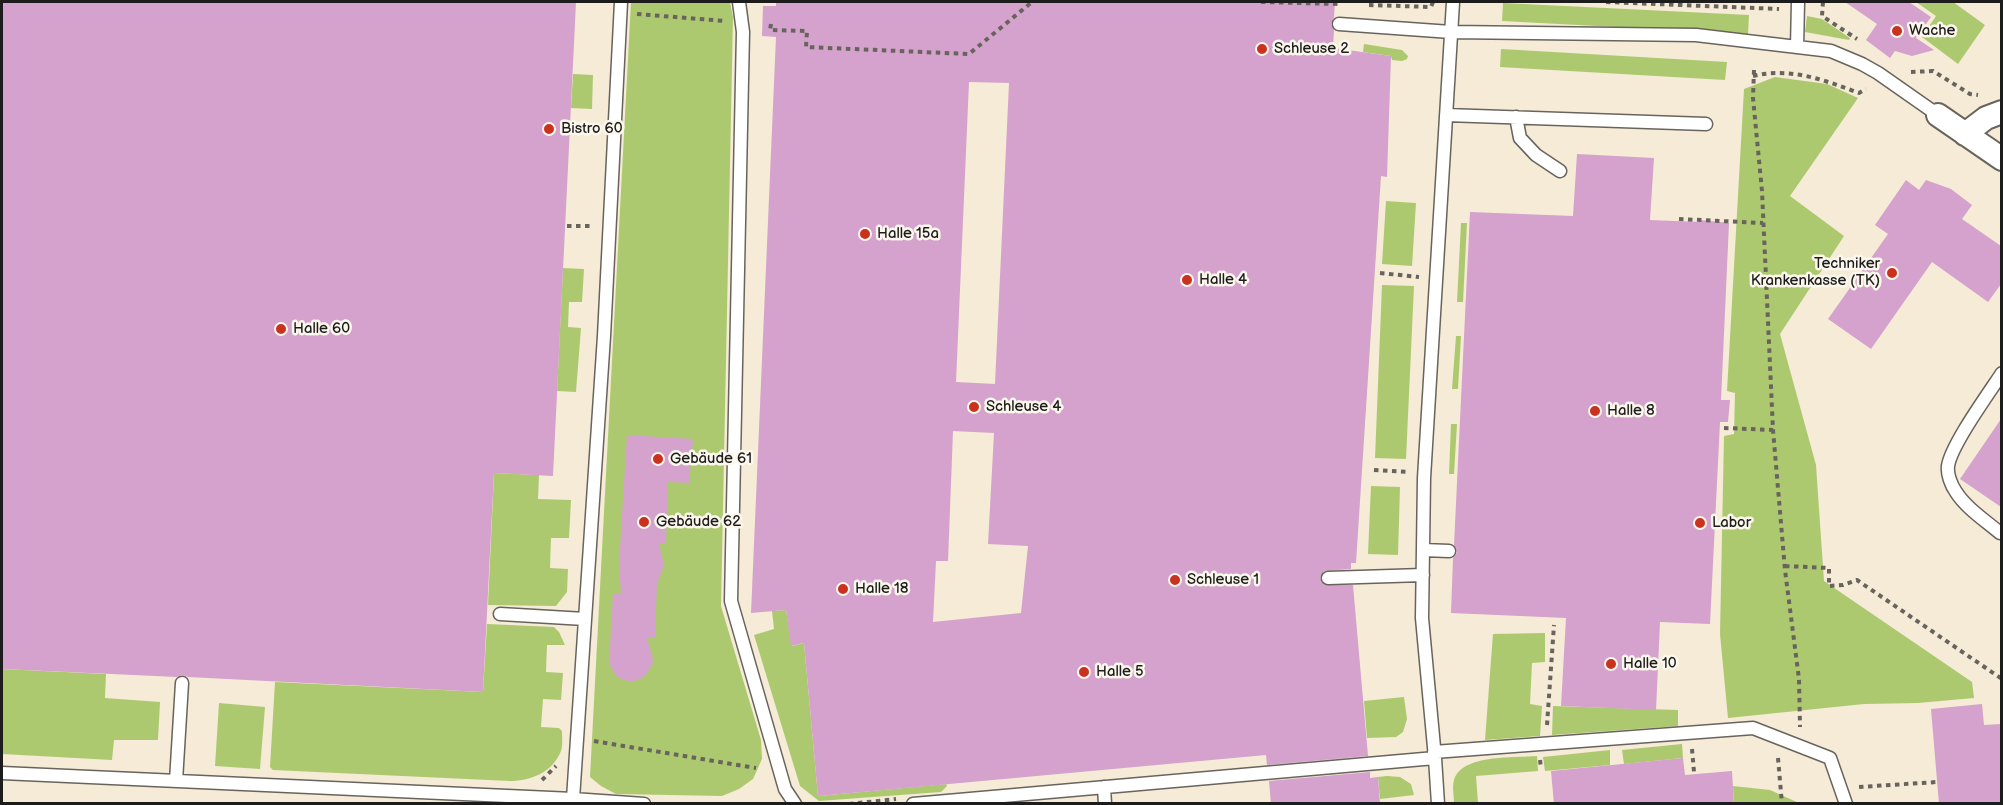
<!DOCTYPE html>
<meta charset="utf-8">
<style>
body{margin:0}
#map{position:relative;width:2003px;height:805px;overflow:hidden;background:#f5ebd6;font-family:"Balsamiq Sans",sans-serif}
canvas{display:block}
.frame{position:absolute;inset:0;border:3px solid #1c1c1c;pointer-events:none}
</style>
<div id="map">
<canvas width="2003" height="805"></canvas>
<div class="frame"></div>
</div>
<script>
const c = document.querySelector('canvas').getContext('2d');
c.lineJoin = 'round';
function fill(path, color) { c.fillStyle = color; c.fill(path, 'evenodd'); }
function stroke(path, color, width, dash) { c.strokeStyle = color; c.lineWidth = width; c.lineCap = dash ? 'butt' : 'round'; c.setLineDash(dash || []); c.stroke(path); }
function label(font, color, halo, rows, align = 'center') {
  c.font = font + ' "Balsamiq Sans",sans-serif'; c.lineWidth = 5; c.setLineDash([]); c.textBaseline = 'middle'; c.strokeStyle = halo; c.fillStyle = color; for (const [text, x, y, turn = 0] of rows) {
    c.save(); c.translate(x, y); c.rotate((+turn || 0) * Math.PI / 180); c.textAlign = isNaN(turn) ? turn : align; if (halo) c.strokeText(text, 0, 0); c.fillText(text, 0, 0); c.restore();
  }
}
const green = new Path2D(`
 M631,2h99l3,15 -12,589 40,134 1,19 -9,20 -14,10 -17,7 -106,-2 -15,-8 -11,-9z
 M1916,2h37l32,23 -27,39 -36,-27 14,-21z
 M1503,3l246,12 -1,19 -246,-13z
 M1807,16l15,3 28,19 -1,2 -44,-8z
 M1364,44l38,6 6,6 -1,3 -5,2 -10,-1 -1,-4 -28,-4z
 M1501,49l226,13 -2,18 -225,-13z
 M573,74l20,1 -1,34 -21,-1z
 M1775,77l52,7 31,14 -68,98 54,40 -64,98 36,131 8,116 148,101 2,16 -56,5 -54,1 -136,14 -8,-84 4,-198 10,-2 1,-41 -8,-2 17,-302z
 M1386,201l30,2 -4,63 -30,-2z
 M1461,223h6l-4,79h-6z
 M563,268l21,1 -2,33h-13l-1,25 13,1 -5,64 -19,-1z
 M1382,285l32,1 -8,173 -31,-1z
 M1456,336h5l-3,53h-6z
 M1451,424h6l-3,50h-5z
 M494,473l45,2 -1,24 33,1 -2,38h-18l-1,30 18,1 -1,23 -11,14 -68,-1z
 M1371,486l29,1 -2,68 -30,-1z
 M786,610l6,36 12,-3 14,153 128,-12 1,2 -6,6 -122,9 -19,-15 -46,-151 20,-6 -2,-18z
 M487,624l67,3 5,5 6,13h-18l-1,27 17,1 -2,27 -18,-1 -2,28 18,1 3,3c0,6 1,14 -1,20 -8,21 -30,30 -51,30l-237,-11 -3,-3 5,-85 208,10z
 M1545,633v29l-13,1 -2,41 12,2 -2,30 -55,4 8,-106z
 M2,669l104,5 -1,24 55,4 -2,38h-44l-2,20 -110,-6z
 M1404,697l3,22 -4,13 -7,5 -29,1 -3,-37z
 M219,703l46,4 -5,62 -45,-3z
 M1553,706l125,4v16l-126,9z
 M1682,744l1,14 -59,6 -2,-14z
 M1610,750v15l-65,6 -2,-14z
 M1537,756l1,15 -62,5 2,27h-24c0,-7 -2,-16 0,-23 8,-26 60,-22 83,-24z
 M1387,776l13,1 11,7 3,11 -34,4 -2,-22z
 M1733,786l37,4 29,13h-65z`);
const building = new Path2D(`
 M2,2h574l-23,474 -59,-3 -11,219 -295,-15 -6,-2 -5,2 -175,-8z
 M776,2h559l-1,15 -3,7 3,6 -1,18 58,8 -4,121 -6,-1 -25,387h-5v6l-27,2 -4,7 5,7h28l15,171 -101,9 -1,-10 -448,41 -14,-153 -13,3 -5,-36 -35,3 25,-576 -14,-1 1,-30h13zM969,82l40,1 -14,301 -39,-2zM953,431l41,2 -6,111 40,2 -7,67 -88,9 3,-61h12z
 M1845,2h64l22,15 -15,21 18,12 -22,6 -17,-5 -5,7 -24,-18 11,-16z
 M1577,154l77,4 -4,62 50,2v-2l29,3 -8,177h9l-2,22h-8l-10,202 -50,-2 -4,88 -95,-4 5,-88 -115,-5 2,-55 4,-6 -3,-7 16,-333 103,4z
 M1906,180l13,10 7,-10 25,9 21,16 -10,14 39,27v38l-13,18 -56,-40 -61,87 -43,-30 60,-85 -13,-9z
 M2001,419v88l-41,-28z
 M627,435l66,4 -4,44 -21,-1 -2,62h-7l5,21 -7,19 -2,53h-8l6,22 -1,7 -9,12 -13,4 -13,-5 -8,-13 4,-70h8l-2,-30z
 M1982,704l2,21 17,-1v80h-62l-8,-95z
 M1683,758l2,17 47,-4 2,33h-180l-3,-33z
 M1370,772v6l8,-1 2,27h-109l-2,-23z`);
const path = new Path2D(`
 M1261,2l77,2
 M1606,2l173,7
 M1823,2l-1,14 35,23
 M1369,5l62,2 2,-5
 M637,14l88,7
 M771,24l-1,6 37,1 -1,16 163,7 63,-52
 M1754,70l-1,28 9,93 11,239 12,140 14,109 1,48
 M1911,72l22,-1 37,23 8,1
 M1753,76c38,-9 71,4 106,17l7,-4
 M1679,219l84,4
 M567,226h25
 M1380,273l39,4
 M1724,428l49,2
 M1374,470l34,2
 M1785,566l44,2v18l14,-1 14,-5 145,99
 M1547,725l7,-100
 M594,741l162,27
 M1692,749l2,23
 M1778,758l4,46
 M1540,760l1,9
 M542,780l14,-14
 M1859,787l78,-5
 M849,804l47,-5`);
const service = new Path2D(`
 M621,2l-17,334 -31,463 71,5
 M739,2l4,30 -12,569 54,188 10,15
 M1339,24l112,8 245,3 135,16 31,13 16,9 60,42
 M1797,47l1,-45
 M1446,115l260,9
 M1516,117l4,21 16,17 24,16
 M2000,533c-14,-12 -34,-25 -44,-41 -5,-7 -9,-18 -8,-26 3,-21 41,-73 54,-93
 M1423,550l26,1
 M1328,578l95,-3
 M500,614l85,5
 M1434,752l319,-24 77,30 16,46
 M1435,758l3,46
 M2,773l571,26 2,5
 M176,781l6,-98
 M1104,787l1,17
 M913,804l522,-46 -13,-140 2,-140 29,-476`);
const minor = new Path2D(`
 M1938,115l64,44
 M1965,134l21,-16 16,-6`);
const markers = [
 [1897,31,6,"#c8321e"],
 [1262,49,6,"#c8321e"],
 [549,129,6,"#c8321e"],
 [865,234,6,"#c8321e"],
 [1892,273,6,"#c8321e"],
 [1187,280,6,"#c8321e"],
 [281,329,6,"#c8321e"],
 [974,407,6,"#c8321e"],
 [1595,411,6,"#c8321e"],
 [658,459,6,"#c8321e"],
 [644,522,6,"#c8321e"],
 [1700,523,6,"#c8321e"],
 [1175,580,6,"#c8321e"],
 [843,589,6,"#c8321e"],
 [1611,664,6,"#c8321e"],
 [1084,672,6,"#c8321e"]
];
const poiNames = [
 ["Wache",1909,31],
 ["Schleuse 2",1274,49],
 ["Bistro 60",561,129],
 ["Halle 15a",877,234],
 ["Techniker",1880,264,"right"],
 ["Krankenkasse (TK)",1880,281,"right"],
 ["Halle 4",1199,280],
 ["Halle 60",293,329],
 ["Schleuse 4",986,407],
 ["Halle 8",1607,411],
 ["Gebäude 61",670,459],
 ["Gebäude 62",656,522],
 ["Labor",1712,523],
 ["Schleuse 1",1187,580],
 ["Halle 18",855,589],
 ["Halle 10",1623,664],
 ["Halle 5",1096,672]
];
fill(green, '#adc970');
fill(building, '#d4a2cc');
stroke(service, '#68645d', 15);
stroke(minor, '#68645d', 26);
stroke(path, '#68645d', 4, [4.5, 4.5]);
stroke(service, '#fff', 12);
stroke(minor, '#fff', 22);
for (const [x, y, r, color] of markers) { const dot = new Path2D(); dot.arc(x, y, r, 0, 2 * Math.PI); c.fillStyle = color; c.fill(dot); stroke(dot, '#fbf7ec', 2); }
label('15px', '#1c1c1c', '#fbf7ec', poiNames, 'left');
</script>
